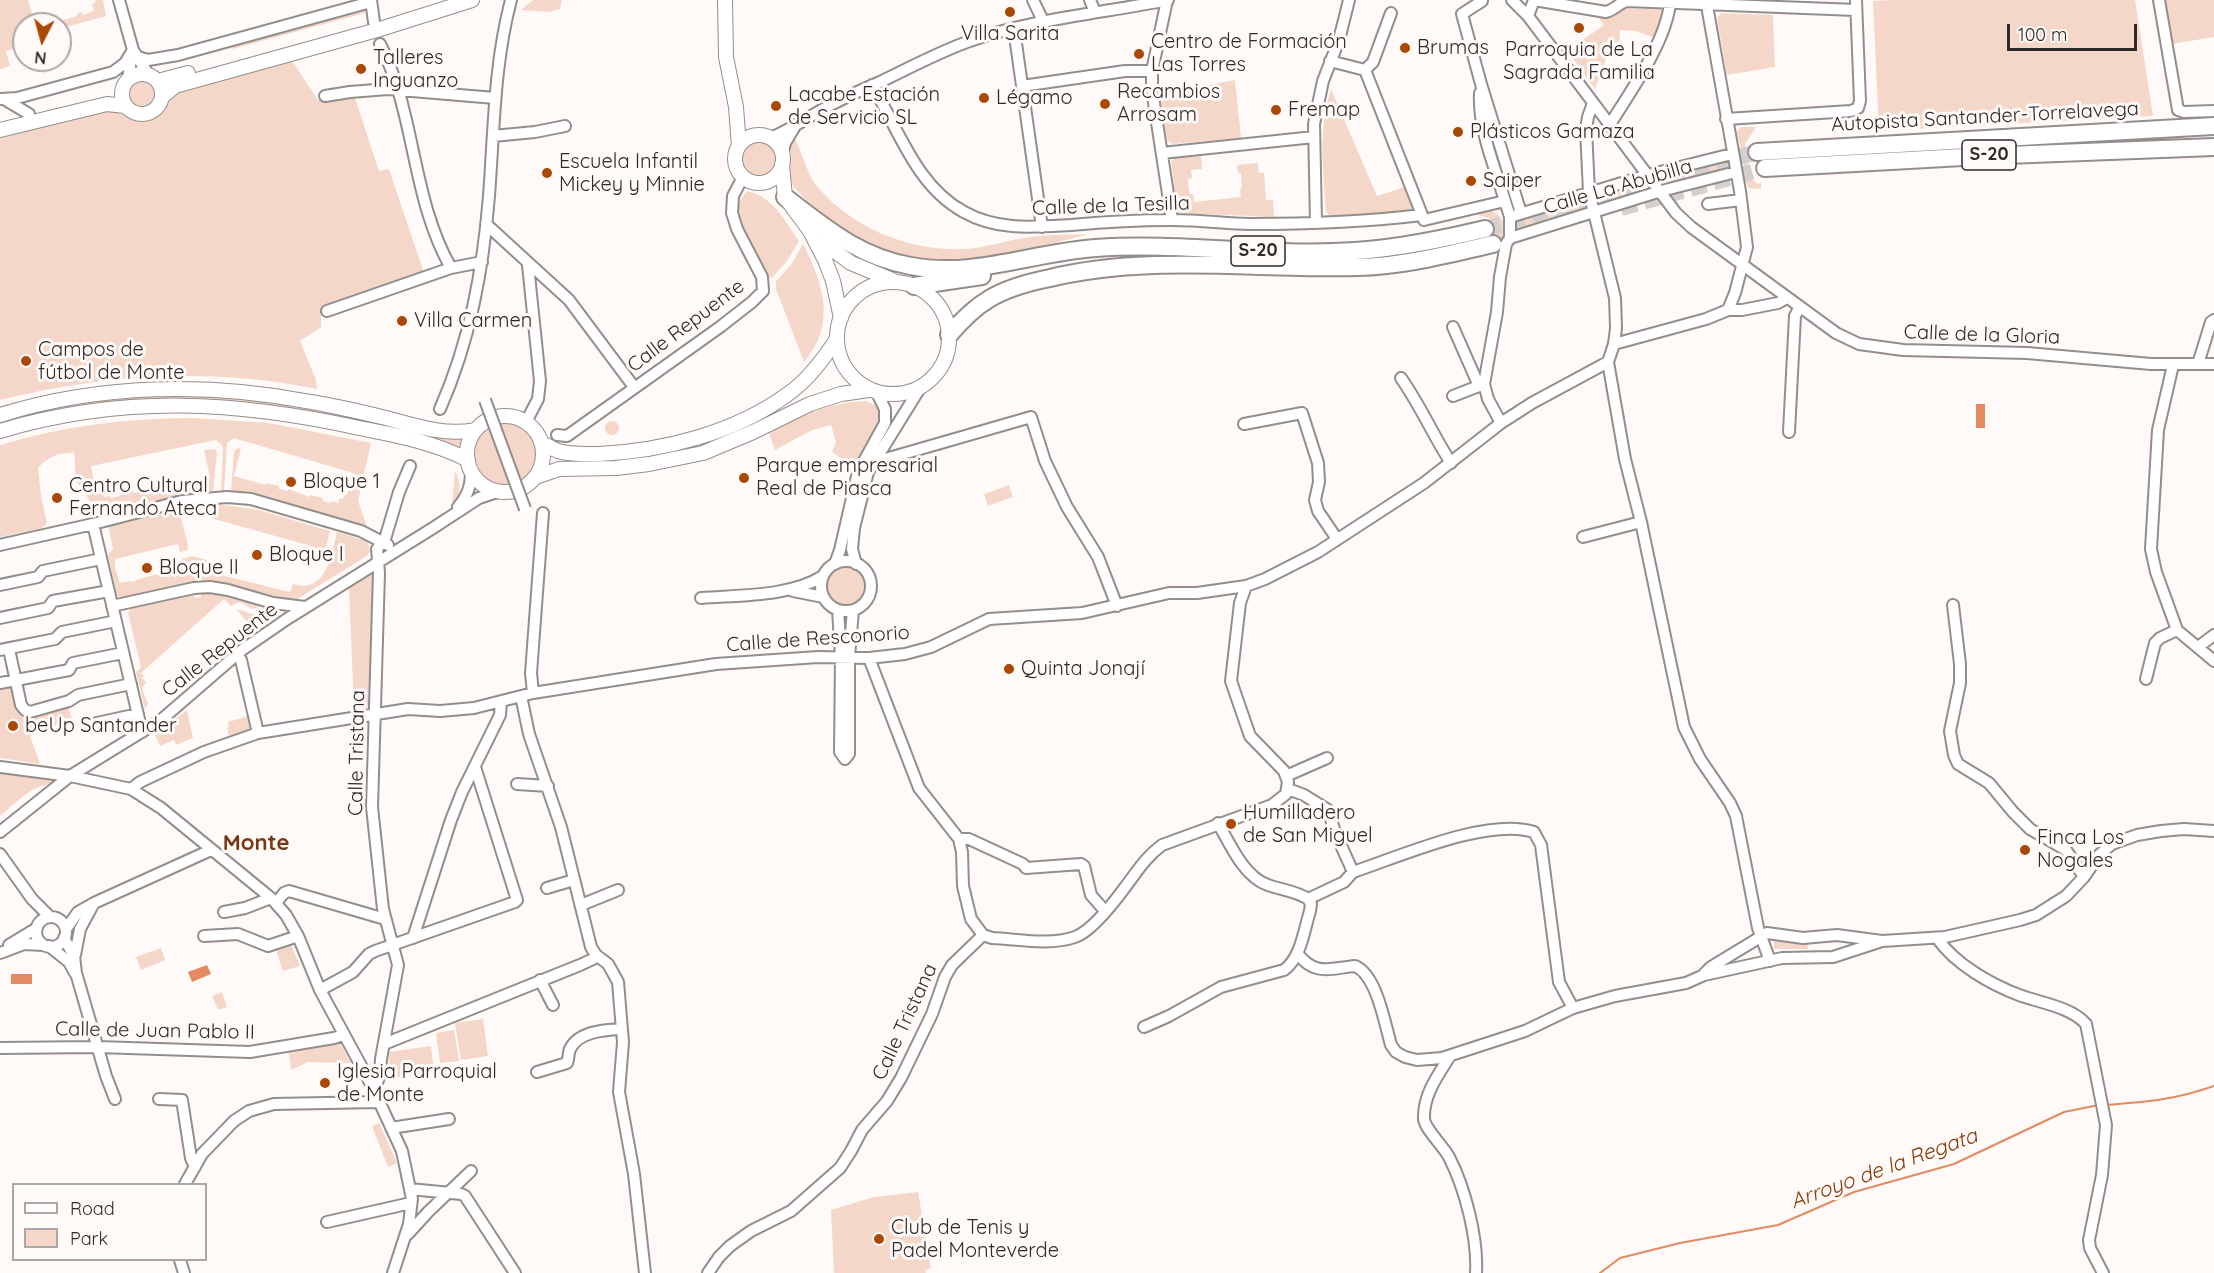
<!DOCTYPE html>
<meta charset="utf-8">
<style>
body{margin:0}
#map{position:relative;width:2214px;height:1273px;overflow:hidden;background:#fffaf8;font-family:Quicksand,sans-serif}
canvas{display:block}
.legend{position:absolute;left:12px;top:1183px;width:195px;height:78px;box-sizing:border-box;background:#fffaf8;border:2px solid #aba7a5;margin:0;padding:8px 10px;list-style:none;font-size:18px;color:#2d2a29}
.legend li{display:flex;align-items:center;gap:12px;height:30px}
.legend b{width:30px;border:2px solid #aba7a5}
.north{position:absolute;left:12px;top:12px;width:60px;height:60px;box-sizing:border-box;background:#fffaf8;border:2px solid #aba7a5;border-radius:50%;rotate:186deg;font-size:16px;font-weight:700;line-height:24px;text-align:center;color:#2d2a29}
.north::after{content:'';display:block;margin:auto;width:21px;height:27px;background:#aa4805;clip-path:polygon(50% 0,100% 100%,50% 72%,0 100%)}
.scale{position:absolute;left:2007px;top:24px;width:130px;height:27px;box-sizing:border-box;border:3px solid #2d2a29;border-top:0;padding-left:8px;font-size:18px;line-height:21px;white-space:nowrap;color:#2d2a29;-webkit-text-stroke:4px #fffaf8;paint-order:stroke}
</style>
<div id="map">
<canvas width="2214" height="1273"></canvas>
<ul class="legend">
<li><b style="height:8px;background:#fff"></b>Road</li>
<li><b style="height:16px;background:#f5d7c9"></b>Park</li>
</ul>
<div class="north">N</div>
<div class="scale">100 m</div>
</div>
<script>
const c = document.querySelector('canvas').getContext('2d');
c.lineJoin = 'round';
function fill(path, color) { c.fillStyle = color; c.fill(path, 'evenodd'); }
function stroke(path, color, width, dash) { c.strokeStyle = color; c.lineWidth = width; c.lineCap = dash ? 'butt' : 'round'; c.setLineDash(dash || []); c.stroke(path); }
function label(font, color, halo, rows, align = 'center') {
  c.font = font + ' Quicksand,sans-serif'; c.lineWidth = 6; c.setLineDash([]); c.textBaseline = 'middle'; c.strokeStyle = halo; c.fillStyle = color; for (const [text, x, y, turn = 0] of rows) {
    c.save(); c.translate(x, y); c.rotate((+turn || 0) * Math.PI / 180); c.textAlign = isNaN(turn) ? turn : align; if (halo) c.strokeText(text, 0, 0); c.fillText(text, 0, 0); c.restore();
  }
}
const green = new Path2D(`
 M0,0h28l7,24h-11v22l-18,5 4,15 -10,3z
 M95,0h8l3,16 -40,11 2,8 -8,2v-13h-12v-3l3,-1 2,3 24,-7 1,-3 3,-1 2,3 11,-4 -2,-7 4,-2z
 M533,0h29l-2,9 -12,3 -27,-2z
 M1892,0h243l18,116 -274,15 -6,-130z
 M2165,0h49v37l-42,7z
 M1621,8l45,2 -10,28 -20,-7 -16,-1 -1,17 -8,-1 -16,43 -28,-38 37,-26 -7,-10 11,2z
 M365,11v2l-133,36v-2z
 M1721,13l52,2 2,52 -48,8 -10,-57z
 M291,59l27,41 36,-5 25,76 10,-2 35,104 -103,35v19l-21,14 16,39 1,9c-106,-22 -213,-15 -317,11v-262l106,-29c10,2 17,6 26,9 24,8 35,-16 50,-29z
 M1235,80l6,58 -68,6 -6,-4 -7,-49 33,-3z
 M129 94a13 13 0 1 1 26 0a13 13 0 1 1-26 0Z
 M1331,89l46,107 28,-9 8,23 -81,8 -6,-6c-3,-42 -8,-82 5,-123z
 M1741,127h15l-11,17 5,34 8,6 3,-1v6l-12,-1 -6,-10 4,-1 -10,-45z
 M795,139c7,14 12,34 21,46 36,44 95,67 151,64 21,-2 42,-9 63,-12 19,-3 39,-2 59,-3l-105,27 -68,1 -58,-19 -46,-36 -19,-21 -3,-7 1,-33z
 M741 159a18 18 0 1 1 36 0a18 18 0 1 1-36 0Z
 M1201,155l1,14 -11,1 1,8 -4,1c0,5 0,9 2,15h3l1,8 47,-5 -1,-8 2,-1 -1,-15h-3l-1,-8 21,-2 1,10h5l2,27h7l1,17 -94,-4 -3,-2 -6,-50 3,-3z
 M1726,160l3,5 -1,4 -52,14 -8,-10z
 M1625,186l3,12 -27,7 -3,-7 2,-4z
 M747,191c27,6 37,29 52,50l-12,20 -15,17 -3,-2c-11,-23 -26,-44 -34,-68z
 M1575,202l6,1 2,7 -60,20 -4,-5 3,-6z
 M1491,211c18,6 13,23 11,38l-3,1 -10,-32 -11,-3 -1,-2z
 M803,244c20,39 34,80 1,118l-28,-73v-8l15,-16z
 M183,394l61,3 73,11 107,25 -3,5 -131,-29 -72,-8 -218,25v-5l83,-19z
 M866,401l11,5 4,13 -24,43 -4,4 -21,-14 4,-10 -5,-17 -19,5 -37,20 -6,-17c32,-17 60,-31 97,-32z
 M193,418l76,5 102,20 -13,58 9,26 -114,-32 -22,-3 3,-41 4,-3 3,1 -7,27 31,9 1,-2 13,3v3l8,2 2,-2 20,8 1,-2 13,3v3l8,2 1,-2 6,2 2,-5 3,1 2,-4h2l6,-22 -119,-35 -7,5 -3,49h-3l2,-44 -1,-3 -6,-5 -125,26 5,24h2l1,3h4l1,4 6,-1 1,2 9,-2 1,-2 12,-3 1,2 8,-2v-2l13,-3 1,2 8,-1 1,-3 12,-2 1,2 32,-7 -6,-27 11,-1 2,3 -4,40 -25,3 -89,20 -23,-35 -2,-28c-5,2 -9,1 -15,2 -7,2 -16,8 -21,14l3,28 6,27 -5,5 -42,9v-92c63,-19 127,-27 193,-27z
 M605 428a7 7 0 1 1 14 0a7 7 0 1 1-14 0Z
 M475 454a31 31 0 1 1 62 0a31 31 0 1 1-62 0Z
 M430,435l20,4h12l-2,10 -33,-10z
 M455,470c5,13 8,24 -3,35z
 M1009,485l4,12 -25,9 -4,-12z
 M223,505l36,5 71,21 -5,19 -4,6 -7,-1 1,-8 -108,-30 2,-7 -7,-4z
 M179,510l8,31 1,9 -8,2 -2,-8 -63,15v9l5,15 11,-2v1l22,-7 15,-1v-2l16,-4 -2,-9 10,-3 15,4 -2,9 16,4v2l69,17 3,-8c33,11 38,-28 44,-52l28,8 3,3 2,8 -3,5 -73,45 -65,-17 -23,-4 -85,18 -4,-3 -9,-40 5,-6 -4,-20 1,-3z
 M826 586a19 19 0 1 1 38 0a19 19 0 1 1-38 0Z
 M371,572l3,2 -4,134 -5,3 -11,1 -5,-126z
 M212,593l47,13 -3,2 -4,1 -12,-7 -9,4 -7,-7 -83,74 3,3 -2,2 4,4 -4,7 6,15 -3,5 -9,-37 5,-5 -13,-54 2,-4 64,-14 1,3 6,-1v-3z
 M265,607l9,3 1,4 -21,16 -18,-21 20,6z
 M0,689h12l9,27 47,-10 4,13 -42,17 10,28 -40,-6z
 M187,710l6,28 -17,7 -2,-5 -14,6 -6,-13z
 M252,715l3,12 -26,9 -2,-8 2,-1 -1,-5z
 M0,772l55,6 -4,7c-17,-2 -37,20 -51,31z
 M1774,939l30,3 4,2v5h-34z
 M290,942l10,24 -17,5 -8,-25z
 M161,948l4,12 -24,10 -5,-13z
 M222,992l5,15 -9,3 -6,-14z
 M483,1019l5,37 -27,4 -6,-37z
 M454,1030l5,31 -19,2 -4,-30z
 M340,1043l11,20 -43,-1 -17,8 -2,-18z
 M431,1046l3,26 -43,6 -3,-26z
 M379,1123l18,40 -9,4 -16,-41z
 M918,1192l13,76 -5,2v3h-92l-3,-63 43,-13z`);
const water = new Path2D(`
 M1976,404h9v24h-9z
 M207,965l4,9 -19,8 -4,-10z
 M11,974h21v10h-21z`);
const stream = new Path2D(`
 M2105,1105c41,-3 70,-5 109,-19
 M1600,1273l20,-15 60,-15 98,-18 76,-33 100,-28 110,-52 35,-7`);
const highwayTunnel = new Path2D(`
 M1621,208l144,-40
 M1485,229l272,-77`);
const minor = new Path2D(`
 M119,0l14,50 15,24
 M371,0l3,22
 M1033,0l11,23
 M1090,0l5,12
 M1167,0l-15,71v19l20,130
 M1512,0l16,16 148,197 15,14 145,106 23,11 44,6 124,3 124,11h63
 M1706,0l34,191 7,56 -12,46 -7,17
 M2159,0l19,110 6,2 30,-1
 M1482,1l-20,13 19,70 40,129
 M1528,16l6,-16 72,12c8,-2 12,-8 20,-11l230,9
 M1014,29l28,198
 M380,44c36,70 31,154 71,224
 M138,57l10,3 30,-5 193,-53
 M1330,61l35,9
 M1365,70l59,150 81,-19 5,16v21l-4,6 -6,33 -3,35 -13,72 4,15 13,24
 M1365,70l8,-8 18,-49
 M128,79l4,-26
 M872,85c27,45 44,101 92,127 34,19 70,15 107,13 33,-3 67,-5 100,-5 26,0 52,3 78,4 57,0 115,-2 173,-9
 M1022,86l103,-15h27
 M1480,93c-2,36 15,74 25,108
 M325,96l25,-4 38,-3 107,9
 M0,99l17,-1 96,-26 12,-9 8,-13
 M4,99l25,15
 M1593,103l-5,14 -2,12 3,63 26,106 1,30 -2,16 -6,18 17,97 16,63 43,205 16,32 30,44 6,13 22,112 12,33
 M1726,119l125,-8 7,-3 2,-7 -4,-101
 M1609,126c21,-34 57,-84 61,-123
 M493,136l42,-4 30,-6
 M770,138c18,-7 32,-17 48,-26 20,-12 41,-21 62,-30 29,-14 57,-29 87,-40 64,-23 135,-29 201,-42
 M1162,153l152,-16
 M782,155l3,-12 9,-15
 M1708,204l33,-4
 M1510,217l138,-42 84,-21
 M1316,222l-2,-98 9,-43 16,-41 10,-40
 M486,224l83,76 65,87
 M1510,238l151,-47 75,-19
 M327,311l124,-43 31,-6
 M1453,327l26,59
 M1614,344l92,-25 22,-9h14l36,-7 9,-5
 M2198,364l13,-42 3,-2
 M2173,365l-15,65 -7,119 5,23 21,58 37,31
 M1401,378c19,27 32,57 50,85
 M1453,396l31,-12
 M440,409c30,-68 43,-139 49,-213 5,-66 5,-132 22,-196
 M526,422l12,-23 2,-18 -12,-116
 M1244,424l58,-11 16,50 1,19 -4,18 3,11 19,28
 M1789,432l6,-116 4,-8
 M557,435l10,1 153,-109 32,-25 11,-11 -1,-14 -25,-48 -5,-16 1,-17 10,-19
 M875,462l156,-45 14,44 22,46 31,50 19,49
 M458,507c10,-12 13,-21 13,-36
 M93,524l49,208
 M1583,537l58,-15
 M0,545l93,-21 89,-23 45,-4 24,2 110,32 27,14
 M821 586a25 25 0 1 1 50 0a25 25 0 1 1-50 0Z
 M835,564l5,-14 18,-78 27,-49v-14l-8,-16
 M856,564l-4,-15 2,-21 14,-56 52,-84
 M0,585l38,-8 5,-6 58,-12
 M793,591l30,6
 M701,598c38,-3 89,-1 122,-22
 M1953,605l7,59v19l-10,48 4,24 4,9 31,19 24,29 17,17 36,21 18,27
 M112,606l82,-18 16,-1 18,3 45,13 32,4
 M838,610l3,47 -1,95 5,7 4,-5v-97l4,-47
 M0,618l48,-10 5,-7 56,-10
 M2198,647l16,-12
 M9,649l12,56 4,5 5,2 39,-11 9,-6 53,-11
 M0,650l55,-11 7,-7 54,-11
 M237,654l4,6 17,73
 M869,658l50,130 40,51 3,13 1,34 8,33 12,16 9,3c26,1 57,8 83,-1 17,-6 40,-36 51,-51 12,-16 20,-29 36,-41l110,-40 14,-11 2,-12 -4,-11 -34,-35 -19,-55 9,-78 6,-17
 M2146,679l9,-36 5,-5 17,-8
 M0,683l69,-13 4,-7 50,-10
 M533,693l-2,-20 12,-160
 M521,696l8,38 32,93 30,120 5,8 12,9 10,18 5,60 -4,50 15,82 11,99
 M88,725l50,-11
 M0,767l70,9 61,13 30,19 110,90 15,17 12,21 22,54 52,96 30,65 10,48 -3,25 -16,49
 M1286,776l41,-18
 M517,784l31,2
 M131,789l9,-7 64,-30 54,-19 150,-24 32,2 34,-3 59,-15 183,-29 102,-7 51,1 36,-4 26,-7 58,-28 93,-6 87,-20h28l49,-7 19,-7 53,-27 106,-69 77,-60 31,-20 76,-41
 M1288,789l16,6 24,15 7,22 18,40
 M0,832l70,-56 91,-56 81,-70 45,-31 146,-91 46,-30 21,-7
 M959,839h10l54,25 3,4 55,-4 3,2 7,29 14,16
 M0,854l32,45 18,18
 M547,888l27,-8
 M1308,899l36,-17 9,-10c46,-15 134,-55 181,-40l7,13 18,137 14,26
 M276,903l8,-10 5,-2 96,28
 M581,905l37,-15
 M224,912l21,-4 26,-10
 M36 932a15 15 0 1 1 30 0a15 15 0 1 1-30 0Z
 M66,929l12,-17 16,-9 117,-53
 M204,936l34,-2 30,12 30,-10
 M64,938l10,18 2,17 30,103 9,23
 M413,938l38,-118 11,-28 38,-77 1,-13
 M1937,938c18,26 53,46 82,57 22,8 52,12 67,29l20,101 -4,50 -13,65 1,8 13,25
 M9,945l28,-17
 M49,946l20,16 6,11
 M0,953l24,-9 20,1
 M1297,953c18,24 34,15 58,13 22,9 30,59 36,79l5,7 9,5 12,3 25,-2 83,-27 48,-23 42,-12 71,-13 18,-8 78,-17 51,-1 49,-16
 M75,955l5,-26 14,-26
 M1704,974l7,-7 56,-34 36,5 34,-3 45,6 63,-4 75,-17 16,-5 30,-19 18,-19 15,-22 13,-11 25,-9 24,-4 23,-2 30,2
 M540,980l13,25
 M320,990l33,-18 16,-18 6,-3 140,-49 2,-2 -42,-133
 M1144,1027l25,-11 52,-29 63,-17c17,-12 20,-40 26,-59l1,-7 -3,-5c-11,-8 -27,-9 -40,-14 -24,-8 -38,-41 -50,-62
 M384,1044l196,-79 13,-6 3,-4
 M0,1048l98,-1 152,5 84,-14 10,-3
 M1450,1056c-12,19 -27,39 -26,63 1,10 20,28 25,38 16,31 29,81 27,116
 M537,1072l30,-9c2,-4 1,-10 3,-14 9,-18 35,-19 52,-20
 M374,1090l6,-15 1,-16 17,-94 -15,-56 -11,-102 7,-234 -2,-24 8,-10 14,-47 11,-26
 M159,1099l23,1 9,58 4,9
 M391,1128l58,-9
 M185,1184l17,-30 32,-33 15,-10 25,-7 105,-2
 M410,1189l51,5 4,2 50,77
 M327,1222l84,-19
 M408,1234l20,-22 43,-41
 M180,1260l4,13
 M708,1273l11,-16 11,-11 21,-15 40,-20 49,-43 11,-17 11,-21 25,-29 14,-23 31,-64 13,-37 7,-12 31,-30`);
const major = new Path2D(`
 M725,0l1,57 10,50 3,39
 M122 94a20 20 0 1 1 40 0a20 20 0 1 1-40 0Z
 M158,81l30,-8
 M163,96l12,-10 202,-56 95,-30
 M0,130l107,-26 18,2
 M735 159a24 24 0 1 1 48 0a24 24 0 1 1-48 0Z
 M782,165l3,32 25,34 15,29 8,21 8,37
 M818,239l33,24 41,17
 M837 338a56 56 0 1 1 112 0a56 56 0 1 1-112 0Z
 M0,415c99,-31 209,-33 311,-13 25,4 50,10 75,16 30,8 59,18 89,12
 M467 454a38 38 0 1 1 76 0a38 38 0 1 1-76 0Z
 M0,431c125,-37 238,-30 364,-2 35,7 72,14 104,31
 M542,443c5,2 10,6 16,8 13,4 28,3 41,3 64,-3 136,-21 189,-60 20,-14 35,-34 48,-54
 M536,477l23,-8 57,-1 33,-4 54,-11 50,-21 57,-28 31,-10 28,-4`);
const highway = new Path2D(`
 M1757,152l457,-26
 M1765,168l216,-12 233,-9
 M785,197c41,31 74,60 126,69 63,12 123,-14 185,-18 86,-6 173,9 259,3 45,-3 87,-12 130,-22
 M914,286l68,-10
 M949,335c12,-14 25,-27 40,-36 18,-11 41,-17 61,-21 101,-24 206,-8 309,-11 45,-1 90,-13 134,-23`);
const minorBridge = new Path2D(`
 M485,400l40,109`);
const markers = [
 [1010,12,6,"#aa4805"],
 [1579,28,6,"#aa4805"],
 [1405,48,6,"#aa4805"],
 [1139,54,6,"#aa4805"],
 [361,69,6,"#aa4805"],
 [984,98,6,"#aa4805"],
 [1105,104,6,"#aa4805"],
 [776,106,6,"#aa4805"],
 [1276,110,6,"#aa4805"],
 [1458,132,6,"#aa4805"],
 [547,173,6,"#aa4805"],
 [1471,181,6,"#aa4805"],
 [402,321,6,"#aa4805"],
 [26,361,6,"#aa4805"],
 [744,478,6,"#aa4805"],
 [291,482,6,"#aa4805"],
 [57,498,6,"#aa4805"],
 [257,555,6,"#aa4805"],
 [147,568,6,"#aa4805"],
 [1009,669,6,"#aa4805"],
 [13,726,6,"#aa4805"],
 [1231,824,6,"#aa4805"],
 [2025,850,6,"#aa4805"],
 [325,1083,6,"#aa4805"],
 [879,1239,6,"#aa4805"]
];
const shields = [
 [1989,155,54],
 [1258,251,54]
];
const shieldNames = [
 ["S-20",1989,155],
 ["S-20",1258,251]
];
const poiNames = [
 ["Villa Sarita",1010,34,"center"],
 ["Centro de Formación",1151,42],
 ["Las Torres",1151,65],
 ["Brumas",1417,48],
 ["Parroquia de La",1579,50,"center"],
 ["Sagrada Familia",1579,73,"center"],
 ["Talleres",373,58],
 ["Inguanzo",373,81],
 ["Recambios",1117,92],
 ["Arrosam",1117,115],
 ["Lacabe Estación",788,95],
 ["de Servicio SL",788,118],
 ["Légamo",996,98],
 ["Fremap",1288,110],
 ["Plásticos Gamaza",1470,132],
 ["Escuela Infantil",559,162],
 ["Mickey y Minnie",559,185],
 ["Saiper",1483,181],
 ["Villa Carmen",414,321],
 ["Campos de",38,350],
 ["fútbol de Monte",38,373],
 ["Parque empresarial",756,466],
 ["Real de Piasca",756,489],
 ["Bloque 1",303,482],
 ["Centro Cultural",69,486],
 ["Fernando Ateca",69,509],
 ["Bloque I",269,555],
 ["Bloque II",159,568],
 ["Quinta Jonají",1021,669],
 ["beUp Santander",25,726],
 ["Humilladero",1243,813],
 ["de San Miguel",1243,836],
 ["Finca Los",2037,838],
 ["Nogales",2037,861],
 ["Iglesia Parroquial",337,1072],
 ["de Monte",337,1095],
 ["Club de Tenis y",891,1228],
 ["Padel Monteverde",891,1251]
];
const streetNames = [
 ["Autopista Santander-Torrelavega",1985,117,-3],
 ["Calle La Abubilla",1618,187,-16],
 ["Calle de la Tesilla",1111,206,-2],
 ["Calle Repuente",686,326,-37],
 ["Calle de la Gloria",1982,335,2],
 ["Calle de Resconorio",818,639,-4],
 ["Calle Repuente",220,650,-38],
 ["Calle Tristana",357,753,-89],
 ["Calle Tristana",905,1022,-65],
 ["Calle de Juan Pablo II",155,1031,1]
];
const waterNames = [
 ["Arroyo de la Regata",1884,1169,-20]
];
const quarterNames = [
 ["Monte",256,843]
];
fill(green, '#f5d7c9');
fill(water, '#e28a60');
stroke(stream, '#e28a60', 2);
stroke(highwayTunnel, '#d5d0cf', 16, [16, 8]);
stroke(minor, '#948e8b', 14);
stroke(major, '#948e8b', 16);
stroke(highway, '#948e8b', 20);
stroke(minor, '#fff', 10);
stroke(major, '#fff', 14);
stroke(highway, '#fff', 16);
stroke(minorBridge, '#948e8b', 14, []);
stroke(minorBridge, '#fff', 10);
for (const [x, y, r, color] of markers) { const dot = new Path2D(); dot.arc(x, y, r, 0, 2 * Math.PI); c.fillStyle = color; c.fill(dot); stroke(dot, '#fffaf8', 2); }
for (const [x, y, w] of shields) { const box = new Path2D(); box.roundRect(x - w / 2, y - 15, w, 30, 4.5); c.fillStyle = '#fffaf8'; c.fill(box); stroke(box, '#2d2a29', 1.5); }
label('bold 18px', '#2d2a29', null, shieldNames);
label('20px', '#2d2a29', '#fffaf8', poiNames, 'left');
label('20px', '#2d2a29', '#fffaf8', streetNames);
label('italic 21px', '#873804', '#fffaf8', waterNames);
label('bold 22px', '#783816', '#fffaf8', quarterNames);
</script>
